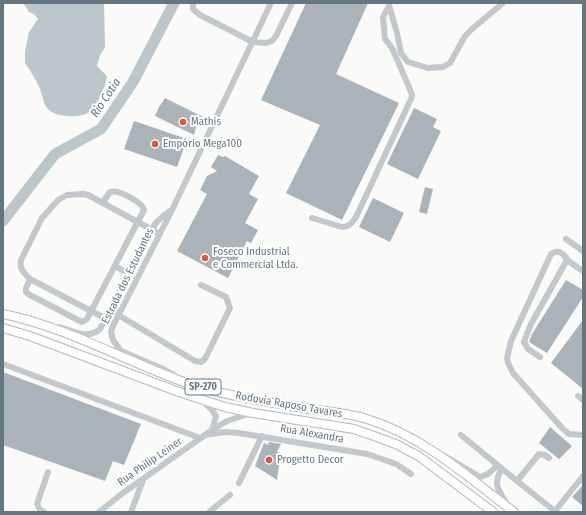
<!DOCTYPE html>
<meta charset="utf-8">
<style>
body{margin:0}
#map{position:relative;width:586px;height:515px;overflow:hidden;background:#fafaf8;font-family:"Fira Sans Condensed",sans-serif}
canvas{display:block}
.frame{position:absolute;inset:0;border:4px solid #657683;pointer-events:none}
</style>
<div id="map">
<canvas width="586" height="515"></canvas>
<div class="frame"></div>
</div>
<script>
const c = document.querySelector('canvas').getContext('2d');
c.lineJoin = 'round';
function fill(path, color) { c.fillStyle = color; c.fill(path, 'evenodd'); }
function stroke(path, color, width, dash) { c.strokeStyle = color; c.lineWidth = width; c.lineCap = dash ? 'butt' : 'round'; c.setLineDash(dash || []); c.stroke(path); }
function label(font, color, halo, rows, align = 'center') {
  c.font = font + ' "Fira Sans Condensed",sans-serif'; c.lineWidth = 4; c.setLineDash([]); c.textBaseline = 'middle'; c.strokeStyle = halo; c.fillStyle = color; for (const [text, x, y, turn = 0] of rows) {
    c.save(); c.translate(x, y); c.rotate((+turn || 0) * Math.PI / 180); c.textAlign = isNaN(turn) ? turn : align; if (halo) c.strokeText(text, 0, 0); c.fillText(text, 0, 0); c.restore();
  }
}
const water = new Path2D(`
 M23,3h81l1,44 -5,8 -3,11 10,10c-1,7 -3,12 -6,18 -8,19 -14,23 -35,22 -6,-1 -13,-2 -18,-7 -5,-5 -5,-13 -8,-20 -1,-4 -13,-24 -15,-26v-12l4,-19 9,-13 -4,-5 -5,-2z`);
const river = new Path2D(`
 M3,221l52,-67 46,-25 32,-47 41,-79`);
const building = new Path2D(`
 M306,3h62l-32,71 63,29 -57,117 -56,-27 34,-68 -59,-25z
 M165,98l38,19 -7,10 -2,8 -39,-19 4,-9z
 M414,108l23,11 -4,8 8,4 -23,48 -31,-15z
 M134,121l53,18 -10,28 -53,-18z
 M218,155l5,2 2,-1 34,20 -10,18 9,5 -13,24 13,7 -7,13 -4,-2 -19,37 -51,-27 30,-57 -7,-4 7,-14 10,-5 -6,-4z
 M425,187l8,2 -6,25 -8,-2z
 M373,198l31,15 -14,29 -31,-15z
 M566,280l17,10v7l-36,56 -18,-11 3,-8z
 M583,320v69l-32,-26z
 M3,372l138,52 -17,41 -11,-4 -8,20 -102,-36z
 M550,427l22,19 -13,13 -20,-16z
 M269,442l12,2 -4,8 4,1 -4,27 -22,-14 9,-23 4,2z
 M583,485v21l-11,-9z`);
const minor = new Path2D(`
 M193,3v6l7,6 53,27 13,1 6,-2 4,-5 16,-33
 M389,5l8,28 4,20 7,9 20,6 15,-1 7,-4 15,-27 7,-7 31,-26
 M312,218l30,9c7,0 10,-4 14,-10l55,-118 1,-4 -3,-8 -17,-39 -7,-9 -2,-22 6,-11
 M566,239l17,12
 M567,260c-3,-7 -9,-11 -16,-6l-40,87 -4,17 1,5 5,10 49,55 7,6 14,1
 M115,266l14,8
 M30,279l-4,9v4l2,2 50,26 4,2 5,-3 57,-109c-2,-8 -26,-21 -34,-18l-7,10
 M115,313l80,48 6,1 4,-3 25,-51 -4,-11 -25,-12
 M114,323l-84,-44c-6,-6 -11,-10 -9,-19l21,-42 16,-18 9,-5 16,-1 5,1 72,39
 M59,327c13,4 29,13 41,2l55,-105 7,-7 8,-6
 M540,357l-12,-8 -4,-7 7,-18 36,-64 16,11
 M3,364l197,74
 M174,375l-13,-7 -40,-17 -8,-11 -2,-8 1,-4 60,-118 99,-207
 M578,396l5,4
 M202,400l10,10 4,6 -4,14
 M205,435l19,-3 15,1 128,21 29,10 15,10
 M461,435l56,46 22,-27 6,1 4,3
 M443,455l37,22 8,-3 9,-8
 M501,470c-9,16 -1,21 7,36
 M517,481l39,31
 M239,483l23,-47
 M555,511l28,-35
 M44,512l-4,-2 -3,-6 11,-32
 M99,512l24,-19 89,-63 15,-9 24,-8
 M131,512l12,-32
 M209,512l21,-17`);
const highway = new Path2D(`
 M3,314c63,13 120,46 181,68 40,14 84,20 126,27 19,3 39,4 57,10 56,17 101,58 147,93
 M3,328l27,8 149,56 46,15 28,6 101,16 23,8 21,8 22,12 73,55`);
const markers = [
 [183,122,4,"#e4572e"],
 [155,144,4,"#e4572e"],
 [205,258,4,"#e4572e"],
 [269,460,4,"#e4572e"]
];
const shields = [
 [203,387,36]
];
const shieldNames = [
 ["SP-270",203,387]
];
const poiNames = [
 ["Mathis",191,122],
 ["Empório Mega100",163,144],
 ["Foseco Industrial",213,252],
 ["e Commercial Ltda.",213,265],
 ["Progetto Decor",277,460]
];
const streetNames = [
 ["Estrada dos Estudantes",128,276,-64],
 ["Rodovia Raposo Tavares",289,405,10],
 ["Rua Alexandra",312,434,10],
 ["Rua Philip Leiner",150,462,-35]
];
const waterNames = [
 ["Rio Cotia",106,98,-56]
];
fill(water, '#bbc7cb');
stroke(river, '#bbc7cb', 11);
fill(building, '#aab3b9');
stroke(highway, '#b4b9bd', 10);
stroke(minor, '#c3c8cc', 6);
stroke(highway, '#fff', 8);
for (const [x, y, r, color] of markers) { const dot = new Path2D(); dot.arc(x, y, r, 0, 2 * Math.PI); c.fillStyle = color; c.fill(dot); stroke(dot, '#fff', 1.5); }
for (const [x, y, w] of shields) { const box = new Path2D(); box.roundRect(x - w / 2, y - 8, w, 16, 3); c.fillStyle = '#fff'; c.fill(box); stroke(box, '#657683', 1); }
label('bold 10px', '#657683', null, shieldNames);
label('11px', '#657683', '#fff', poiNames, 'left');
label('11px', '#657683', '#fff', streetNames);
label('italic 12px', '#60757c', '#fff', waterNames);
</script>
